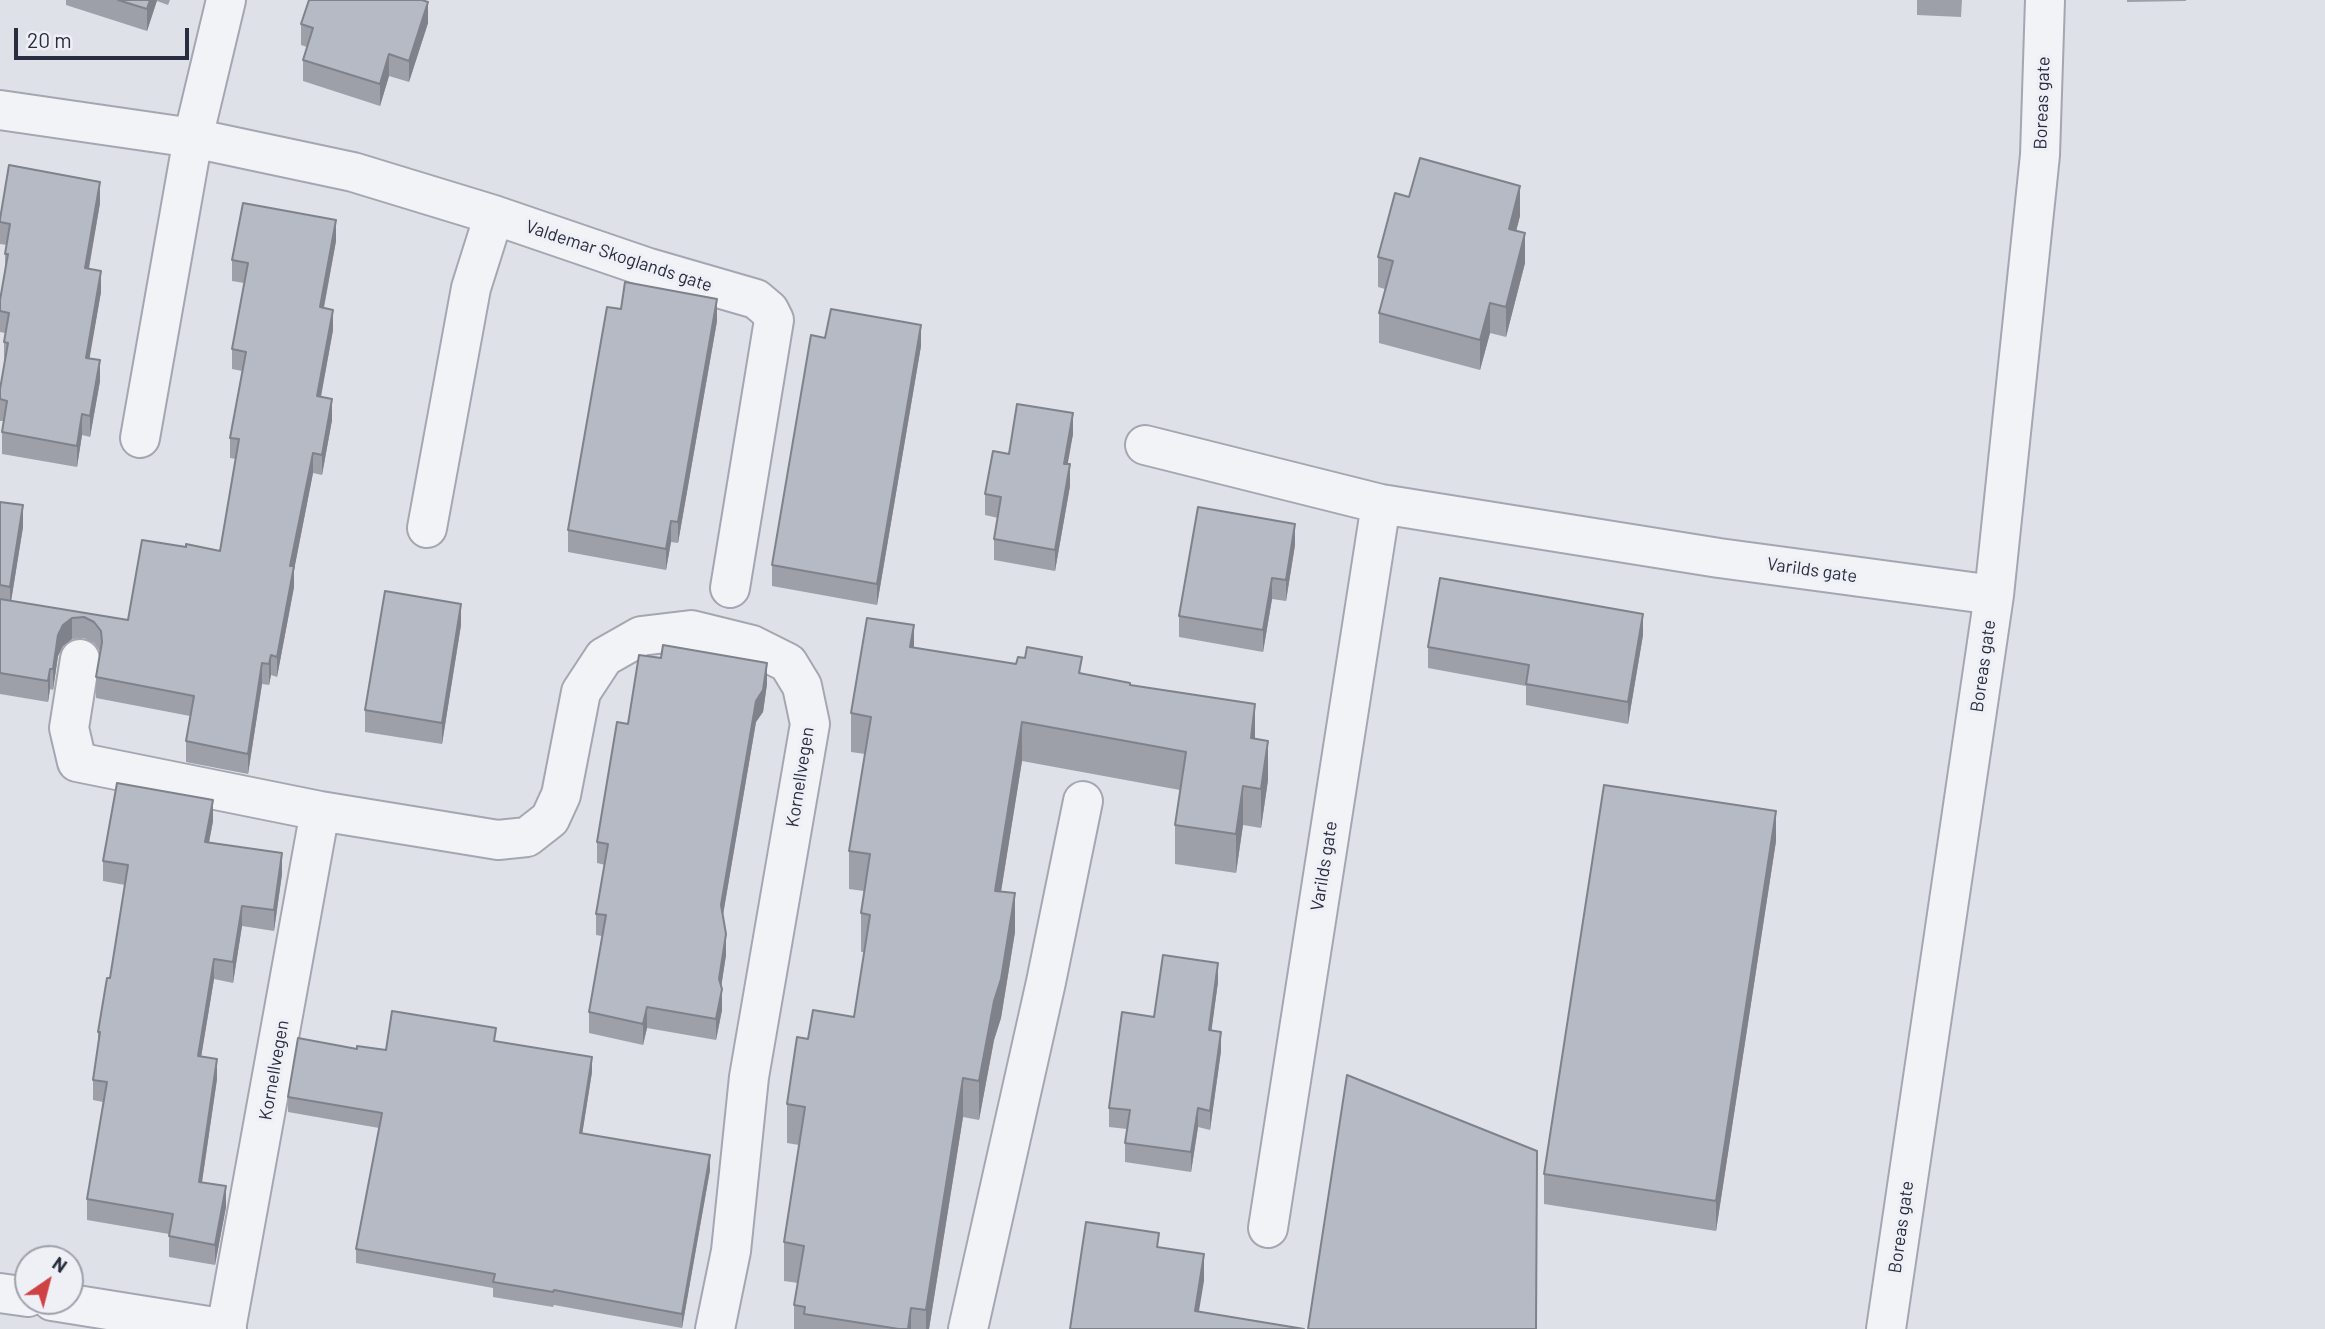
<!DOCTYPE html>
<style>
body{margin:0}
#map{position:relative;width:2325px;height:1329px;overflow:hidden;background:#dfe1e8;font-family:Barlow,sans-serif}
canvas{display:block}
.north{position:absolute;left:14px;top:1245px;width:70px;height:70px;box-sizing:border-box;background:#eef0f6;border:2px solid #9fa2ad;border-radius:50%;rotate:35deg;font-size:19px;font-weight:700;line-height:28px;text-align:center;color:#282d40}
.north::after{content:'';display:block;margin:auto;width:24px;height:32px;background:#cf4244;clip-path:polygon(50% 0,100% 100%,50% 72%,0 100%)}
.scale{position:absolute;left:14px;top:28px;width:175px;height:32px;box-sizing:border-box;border:4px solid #282d40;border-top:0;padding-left:9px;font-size:21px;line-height:24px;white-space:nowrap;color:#282d40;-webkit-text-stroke:5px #eef0f6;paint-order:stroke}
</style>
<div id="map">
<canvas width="2325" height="1329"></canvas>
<div class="north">N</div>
<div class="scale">20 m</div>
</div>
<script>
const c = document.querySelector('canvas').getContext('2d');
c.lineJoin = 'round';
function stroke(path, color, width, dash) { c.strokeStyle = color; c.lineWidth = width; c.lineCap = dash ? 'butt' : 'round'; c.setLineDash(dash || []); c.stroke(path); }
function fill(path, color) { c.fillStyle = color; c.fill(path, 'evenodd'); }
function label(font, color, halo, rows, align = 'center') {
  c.font = font + ' Barlow,sans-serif'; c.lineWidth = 7; c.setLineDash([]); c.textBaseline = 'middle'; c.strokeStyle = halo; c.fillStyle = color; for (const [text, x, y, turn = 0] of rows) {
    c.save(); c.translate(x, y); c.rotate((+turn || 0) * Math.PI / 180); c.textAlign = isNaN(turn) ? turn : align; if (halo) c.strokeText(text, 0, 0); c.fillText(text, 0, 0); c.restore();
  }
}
const minor = new Path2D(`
 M0,110l193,28 160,34 141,43 155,53 107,31 13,11 5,10 -44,268
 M140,438l53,-300 33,-138
 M1145,445l236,59 338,54 275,37
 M427,528l44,-240 23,-73
 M80,659l-11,69 8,34 243,49 178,29 29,-3 23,-18 11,-24 20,-103 23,-35 37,-21 50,-6 61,15 36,18 14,23 8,38 -61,353 -18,174 -16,78
 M1268,1228l113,-724
 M0,1293l28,4
 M52,1301l175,28
 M226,1329l94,-518
 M968,1329l78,-347 37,-181
 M1886,1329l108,-734 46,-440 5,-155`);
const wall = new Path2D(`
 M66,0h104l-2,5 -11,-4 -10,30 -81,-26z
 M1917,0h45l-1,17 -44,-2z
 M2127,0h59v1l-59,1z
 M428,23l-19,59 -20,-6 -9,30 -77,-25v-21l4,-13 -6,-2v-21z
 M1409,197l111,19 -4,15 9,32 -19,74 -16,-4 -10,37 -101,-27v-30l6,-24 -7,-2v-30z
 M100,203l-11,66 12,23 -12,66 11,23 -10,56 -8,-2 -5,32 -75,-13v-22l2,-11h-4v-32l5,-25h-1v-22l1,-9 -5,-1v-32l5,-31v-15l2,-9 -7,-1v-25z
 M336,241l-12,67 9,22 -12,67 11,23 -10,55 -9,-2 -19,97v17l-17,90 -6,-2 -2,10 -7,-1 -14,90 -62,-12v-21l4,-25 -94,-18v-21l4,-26 -6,-8 -10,-5 -12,1 -9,7 -5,10 -5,34 -3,-1 -2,13 -48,-8v-192l23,25 -12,74 117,19 58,-73 34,4 16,-92 -6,-1v-20l12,-67 -10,-2v-20l12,-66 -12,-2v-21z
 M717,321l-39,222 -7,-1 -5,28 -98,-18v-22z
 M825,338l96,8 -44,259 -105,-19v-21z
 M1073,434l-6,30 3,22 -15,85 -61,-11v-21l4,-21 -13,-3v-21l24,-40z
 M1295,545l-9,56 -14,-2 -9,53 -84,-15v-21z
 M461,625l-19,119 -77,-12v-22z
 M1643,635l-15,89 -102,-19v-19l-98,-18v-21z
 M914,648l102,16 66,10 48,11 125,54 13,41 -7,48 -18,-3 -7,48 -61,-9v-39l5,-35 -158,-29 -21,130 14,41 -14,86 -7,22 -15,80 -16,-3 -34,212h-135v-24l4,-22 -14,-2v-39l15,-97 -12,-2v-39l21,-65 46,-22 10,-65h-3v-39l3,-22 -15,-2v-38l16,-97 -14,-2v-39z
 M767,684l-4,28 -7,10 -33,193 3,40 -5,32 1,23 -6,30 -69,-12 -4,17 -54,-12v-21l13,-76 -6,-1v-21l9,-49 -8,-2v-21z
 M213,821l-4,22 73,31 -8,57 -32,-5 -9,57 -19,-4 -13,77 16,23 -15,103 24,25 -11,58 -46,-8v-23l-82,-14v-21l16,-97 -10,-2v-20l5,-36v-12l12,-54 15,-93 -22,-4v-20z
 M1776,841l-60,390 -172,-27v-30z
 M1218,982l-7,49 10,20 -11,79 -12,-3 -7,45 -66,-10v-19l2,-14 -18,-2v-19l45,-91z
 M496,1042l96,30 -10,62 128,36 -28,158 -128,-23 -1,2 -60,-10v-9l-137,-25v-14l23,-121 -91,-16v-15l69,-48 29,1z`);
const shadedWall = new Path2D(`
 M150,0h7l-10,31v-22z
 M428,2v21l-19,59v-21z
 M389,54v22l-9,30v-22z
 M100,182v21l-15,86v-21z
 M1520,186v30l-11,43v-30z
 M336,220v21l-16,86v-20z
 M1525,233v30l-19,74v-30z
 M101,271v21l-15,87v-21z
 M717,299v22l-39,222v-21z
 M1490,303v30l-10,37v-30z
 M333,310v20l-16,87v-21z
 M921,325v21l-44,259v-21z
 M100,360v21l-10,56v-21z
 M332,399v21l-10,55v-20z
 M1073,413v21l-9,51v-21z
 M82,414v21l-5,32v-21z
 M313,453v20l-19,97v17l-17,90v-20l13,-91z
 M1070,464v22l-15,85v-21z
 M23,505v22l-13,81v-21z
 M671,521v21l-5,28v-21z
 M1295,524v21l-9,56v-21z
 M1272,578v21l-9,53v-22z
 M461,604v21l-19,119v-21z
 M1643,614v21l-15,89v-22z
 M72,618v21l-9,7 -5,10 -5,34v-21l5,-34 5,-10z
 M914,625v39l-4,-17z
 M271,655v20l-2,10v-21z
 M262,663v21l-14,90v-20z
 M767,663v21l-4,28 -7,10 -35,204v-21l35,-204z
 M50,669v20l-2,13v-21z
 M1255,704v39l-4,-5z
 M1022,722v39l-27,168v-38z
 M1268,741v39l-7,48v-39z
 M1243,786v39l-7,48v-39z
 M213,800v21l-8,41v-20z
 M1776,811v30l-60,390v-30z
 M282,853v21l-8,57v-21z
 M1015,893v39l-14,86 -7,22 -15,80v-39z
 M242,906v20l-9,57v-21z
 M726,934v21l-7,46v-22z
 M214,959v20l-16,97v-20z
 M1218,963v19l-9,67v-19z
 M722,989v21l-6,30v-21z
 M647,1007v21l-4,17v-21z
 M1221,1032v19l-11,79v-19z
 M592,1057v15l-12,76v-15z
 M217,1059v20l-18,123v-20z
 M963,1078v39l-34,212h-3v-19z
 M1198,1108v19l-7,45v-20z
 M710,1155v15l-28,158v-14z
 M226,1186v21l-11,58v-20z
 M1204,1254v27l-8,48 -1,-18z
 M911,1308v21h-3z`);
const building = new Path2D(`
 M118,0h32l-3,9z
 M309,0h113l6,2 -19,59 -20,-7 -9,30 -77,-24 10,-32 -12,-4z
 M1420,158l100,28 -11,43 16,4 -19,74 -16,-4 -10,37 -101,-27 14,-52 -15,-4 17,-64 14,4z
 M9,165l91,17 -15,86 16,3 -15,87 14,2 -10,56 -8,-2 -5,32 -75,-14 5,-31 -7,-2v-10l8,-46 -4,-1 5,-29 -9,-2v-11l8,-46h-3l5,-30 -10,-2v-3z
 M243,203l93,17 -16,87 13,3 -16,86 15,3 -10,56 -9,-2 -23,113h4l-17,91 -6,-2 -2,9 -7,-1 -14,91 -62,-13 8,-45 -98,-19 6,-35 -1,-11 -7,-9 -10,-5 -12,1 -9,7 -5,10 -5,34h-3l-2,12 -48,-8v-74l128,21 14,-80 44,7v-3l34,7 19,-112 -9,-1 16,-86 -14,-3 16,-86 -16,-3z
 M625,282l92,17 -39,223 -7,-1 -5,28 -98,-19 39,-223 14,2z
 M831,309l90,16 -44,259 -105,-19 39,-230 14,3z
 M1017,404l56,9 -9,51h6l-15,86 -61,-11 7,-42 -16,-3 8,-43 16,3z
 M0,502l23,3 -13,82 -10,-2z
 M1198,507l97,17 -9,56 -14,-2 -9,52 -84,-14z
 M1440,578l203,36 -15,88 -102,-18 3,-19 -101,-18z
 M385,591l76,13 -19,119 -77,-13z
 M867,618l47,7 -4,22 106,17 2,-7 7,1 2,-11 55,10 -3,16 51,10v2l125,19 -4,34 17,3 -7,48 -18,-3 -7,48 -61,-9 11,-73 -164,-30 -27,169 20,2 -14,86 -7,22 -15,80 -16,-3 -37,232 -15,-2 -3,21h-9l-95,-15 1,-7 -11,-2 10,-59 -20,-4 21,-135 -18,-3 10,-67 11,2 5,-29 41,7 16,-102 -9,-2 9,-59 -21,-3 22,-134 -20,-4z
 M663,645l104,18 -4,27 -7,11 -35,204 5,29 -7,45 3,10 -6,30 -69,-12 -4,17 -54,-12 17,-97 -10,-1 12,-70 -11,-2 20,-120 11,2 11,-69 22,3z
 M117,783l96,17 -8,42 77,11 -8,57 -32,-4 -9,56 -19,-3 -16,97 19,3 -18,123 27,4 -11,59 -46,-9 4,-22 -86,-15 20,-117 -14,-2 7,-48h-2l9,-54h3l18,-113 -25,-4z
 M1604,785l172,26 -60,390 -172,-27z
 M1163,955l55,8 -9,67 12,2 -11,79 -12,-3 -7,44 -66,-9 5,-33 -21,-2 13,-96 32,5z
 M392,1011l104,17 -2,13 98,16 -12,76 130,22 -28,159 -128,-24 -1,2 -60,-10 2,-8 -139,-25 26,-136 -94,-16 10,-59 59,11v-3l29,4z
 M1347,1075l190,76 -1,178h-228z
 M1086,1222l73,11 -2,14 47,7 -9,57 109,18h-234z`);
const streetNames = [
 ["Boreas gate",2042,103,-88],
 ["Valdemar Skoglands gate",619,256,18],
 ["Varilds gate",1812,570,8],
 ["Boreas gate",1983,666,-82],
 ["Kornellvegen",800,777,-81],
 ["Varilds gate",1324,866,-81],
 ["Kornellvegen",274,1070,-80],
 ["Boreas gate",1901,1227,-82]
];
stroke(minor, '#a4a7b2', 42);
stroke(minor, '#f2f3f7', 38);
fill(wall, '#9da0a9');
fill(shadedWall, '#7f828a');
fill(building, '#b6bac5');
stroke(building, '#7f828a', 2);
label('18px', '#282d40', '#eef0f6', streetNames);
</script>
